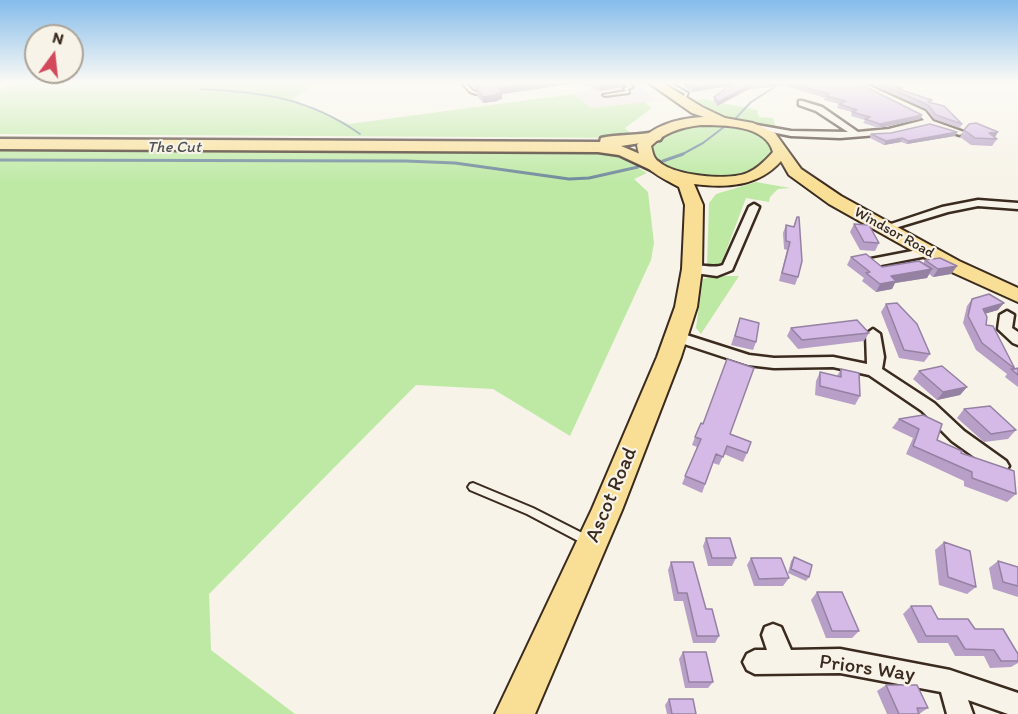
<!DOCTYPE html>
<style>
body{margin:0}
#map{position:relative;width:1018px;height:714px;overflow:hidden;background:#f7f3e8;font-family:Itim,sans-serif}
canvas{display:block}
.north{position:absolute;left:24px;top:24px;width:60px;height:60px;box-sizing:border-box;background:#f7f3e8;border:2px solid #aca397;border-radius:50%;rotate:15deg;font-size:16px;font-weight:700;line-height:24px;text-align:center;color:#3b2a1e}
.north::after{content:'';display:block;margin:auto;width:21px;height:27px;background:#d1495b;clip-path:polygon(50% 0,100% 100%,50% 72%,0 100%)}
</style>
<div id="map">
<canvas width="1018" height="714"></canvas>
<div class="north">N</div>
</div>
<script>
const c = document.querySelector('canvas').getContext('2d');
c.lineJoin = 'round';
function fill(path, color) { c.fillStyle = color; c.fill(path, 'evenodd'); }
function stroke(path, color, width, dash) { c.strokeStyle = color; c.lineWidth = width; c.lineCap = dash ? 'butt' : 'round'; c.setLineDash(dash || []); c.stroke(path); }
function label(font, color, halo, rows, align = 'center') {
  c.font = font + ' Itim,sans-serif'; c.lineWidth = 4.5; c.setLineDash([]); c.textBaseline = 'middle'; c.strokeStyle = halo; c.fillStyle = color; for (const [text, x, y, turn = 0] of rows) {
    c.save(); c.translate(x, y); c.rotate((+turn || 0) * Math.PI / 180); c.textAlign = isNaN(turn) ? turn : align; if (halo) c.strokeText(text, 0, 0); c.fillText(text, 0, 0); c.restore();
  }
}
const built = new Path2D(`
 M576,83h60l23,18 -67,7 -19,-14 17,-3z`);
const green = new Path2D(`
 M13,83h304l-24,16c19,10 37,17 56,25l224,-30 19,14 52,-6 8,6 -27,20 10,10 -635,-4v-45z
 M702,99l55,11 2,7 14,1 3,10 -57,-13 -23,-14z
 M716,123l36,7 17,10 3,13c-33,38 -74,27 -115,10l-8,-15 1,-3 24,-17z
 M0,148l612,4 35,21 -13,6 14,13 6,51 -3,17 -81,176 -77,-47 -77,-4 -207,209 2,56 84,64h-295z
 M756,182l34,6 -12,1 -8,8 -1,5 -23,-4 -26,69 -13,-2 2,-62 7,-9z
 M714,276h25l-38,58 -5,-6 7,-49z`);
const streamFar1 = new Path2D(`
 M201,89c61,3 108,9 159,45
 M736,118l15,-16 30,-19
 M679,156l24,-13 21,-16`);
const stream = new Path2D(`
 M0,160l406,1 49,2 114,16 20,-1 49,-11
 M663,161l20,-7`);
const service = new Path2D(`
 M462,83h4l6,7 6,3 -2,1 -6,-2z
 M623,83h4l6,4 -5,2 1,4 -24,3 -2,-1 23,-4 -2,-3 4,-1z
 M666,83h4l18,10 -4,9 -3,-1 4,-7z
 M473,483l60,25 59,30 1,3 -1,3 -4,2 -4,-2 -57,-30 -57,-24 -2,-3 2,-3z`);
const minor = new Path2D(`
 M853,83h10l62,28 8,10 31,11 -4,3 -32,-10 -39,9 -49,4 -49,-2 -44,-9 4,-3 40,7 57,1 -32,-21 -17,-6v-4h3l20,6 36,25 31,-3 35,-9 -5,-5z
 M978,200l40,3v6l-40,-3 -30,6 -63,19 -6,-3 63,-21z
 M754,204l5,3 -27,63 -15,6 -29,-4 -2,-3c10,-8 25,1 37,-4l26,-58z
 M928,248l4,1v6l-61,12 -6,-4 6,-4z
 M1007,311l7,4 -2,13 6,4v13l-5,-2 -15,-14 2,-14z
 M873,329l7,5 4,23 -2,12 52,34 30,28 42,30 3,5 -3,5 -6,2 -6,-2 -42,-30 -30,-30 -53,-36 -36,-8 -59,1 -26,-3 -76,-25 -2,-3 7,-5 72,23 25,3 59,-1 34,7 -1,-30z
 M773,624l8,3 10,23 49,-1 110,21 68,23v21h-10l-40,-14 5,14h-26l-6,-22 -101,-19 -85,1 -8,-4 -4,-8 4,-8 8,-4h12l-5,-15 3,-8z`);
const primary = new Path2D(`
 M649,83h14l39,24 23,11 28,5 22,10 26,36 40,27 118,65 59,27v14l-73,-33 -116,-65 -40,-29 -8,-14c-23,26 -55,27 -87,23l9,21 -1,64 -5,38 -16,50 -59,153 -87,204h-40l97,-205 65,-152 18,-50 7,-38 3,-64 -6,-18c-20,-11 -39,-18 -42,-42 15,-20 42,-27 67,-28l-12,-4zM701,125c23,0 65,0 72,27 -7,8 -16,17 -26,21 -20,8 -71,3 -88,-11 -6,-4 -6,-9 -8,-16 14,-14 31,-19 50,-21z`);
const motorway = new Path2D(`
 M654,132l6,2 2,3 -2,3 -39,6 38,16 3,4 -3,4 -6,1 -34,-16 -21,-3 -598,-3v-10l600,3 1,-4c17,-4 36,-2 53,-6z`);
const wall = new Path2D(`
 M468,83h110l-76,11v5l-4,1v1l-15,2 -6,-7v-6z
 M585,83h38l-1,4 -23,4z
 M684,83h174l64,32 -2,4 -41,9 -16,-5 2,-3 -14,-4 1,-4 -15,-4 2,-4 -15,-4 1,-2 -39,-12 -37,3 -32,17 -3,-5v-4l15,-11 -37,6 -8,-5z
 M868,83h20v1l15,4 -2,2 31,10 -1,2 31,22 -2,4 -26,-9 -8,-10z
 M964,130l34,2 -4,5 3,2 -5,7 -21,-1 -11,-8z
 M957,132l-2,4 -48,8 -6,-2 -17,3 -14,-7 1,-4z
 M797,217l1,60 -3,8 -16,-4 8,-31 -3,-1 -1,-16 3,-8 7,2z
 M854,224l25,19 -4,8 -15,-1 -10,-18z
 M851,257l31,10 41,-3 2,-4 32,6 -6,8 -18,3 -4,-3 -2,4 -32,5 -3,6 -16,3 -14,-11 2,-3 -17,-13z
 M972,299l26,11 -12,3v12l29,44 3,-1v19l-13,-10 2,-3 -31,-24 -13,-27 4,-17z
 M886,304l44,50 -6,8 -25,-4 -18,-46z
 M740,318l16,24 -3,8 -22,-5z
 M791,328l78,5 -5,8 -66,8 -11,-13z
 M841,369l19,27 -5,9 -40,-10 1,-14 4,-9 17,4z
 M919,371l48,16 -7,8 -23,5 -24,-21z
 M964,409l52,21 -8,9 -24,3 -27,-24z
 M923,415l14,25 24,13 55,41 -9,8 -43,-16v-5l-58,-27 7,-16 -21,-10 7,-9z
 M703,424l27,10 17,19 -4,9 -19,-8 -5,11 -6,-2 -11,30 -20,-9 15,-37 -5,-2 3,-8z
 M706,538l30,20 -4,8h-24l-5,-20z
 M944,542l32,45 -9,7 -28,-9 -4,-35z
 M794,557l15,20 -3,4 -18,-8 3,-12z
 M751,558l38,20 -6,8h-29l-7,-21z
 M998,561l20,6v30l-25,-8 -4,-21z
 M671,562l35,47 13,27 -4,7h-22l-10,-42h-9l-6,-31z
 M817,592l42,39 -7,7h-26l-15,-38z
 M911,606l107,48v9l-7,4 -21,1 -6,-12h-29l-7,-13h-30l-15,-29z
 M683,652l30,30 -5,6h-23l-6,-29z
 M886,685l42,23 -9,6h-32l-10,-23z
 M669,699l27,15h-29l-2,-9z`);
const shadedWall = new Path2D(`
 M534,83h44l-76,11v5l-4,1v1l-15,2v-6l15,-9z
 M610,83h13l-1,4 -23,4 1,-7z
 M726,83h8l-1,2 -41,7 1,-4z
 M750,85l-1,4 -32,17 1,-4z
 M922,115l-2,4 -41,9 1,-4z
 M957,132l-2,4 -48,8 1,-3z
 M998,132l-4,7 -5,-6z
 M902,138l-1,4 -17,3 2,-4z
 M957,266l-6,8 -18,3 5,-8z
 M932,269l-5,9 -32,5 -3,6 -16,3 4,-8 11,-8z
 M1004,303l-6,7 -20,6 5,-7z
 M967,387l-7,8 -23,5 6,-8z`);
const building = new Path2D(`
 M476,83h58l-36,5 4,5h-5l1,2 -15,2 -6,-8 3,-3z
 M684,83h42l-33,5z
 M733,83h48l-31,2 -32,17 -4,-5z
 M789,83h69l64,32 -42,9 -15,-5 5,-2 -18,-5 5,-2 -18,-6 7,-3 -20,-5 3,-2z
 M878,83h8l17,5 -5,1 34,11 -4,2 16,4 18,18 -26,-9 -8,-10z
 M976,123l22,9 -9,1 8,6 -22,-1 -11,-8 5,-6z
 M930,124l27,8 -49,9 -6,-3 -16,3 -15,-7 20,-1z
 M797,217h2l3,44 -4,16 -16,-4 8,-31 -4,-1v-16l8,2z
 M854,224l15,1 10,18 -15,-1z
 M866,254l16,13 37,-6 13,8 -41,7 5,5 -16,3 -14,-11 4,-1 -19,-15z
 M940,258l17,8 -19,3 -13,-9z
 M989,294l15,9 -21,6 4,8 -1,8 7,1 22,43 3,-1v7l-7,-6h4l-33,-26 -14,-27 4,-17z
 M897,303l20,21 13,30 -26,-4 -18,-46z
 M740,318l19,5 -3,19 -21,-6z
 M857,320l12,13 -67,7 -11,-12z
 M727,359l27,9 -24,66 21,8 -4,11 -20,-7 -4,11 -7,-3 -11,30 -20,-8 16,-37 -6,-2 6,-14 2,1z
 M942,366l25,21 -24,5 -24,-21z
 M841,369l18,4 1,23 -40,-10v-14l21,5z
 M990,406l26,24 -25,4 -27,-25z
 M923,415l19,9 -5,16 25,11 -1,2 53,18 2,23 -44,-16v-6l-59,-26 6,-17 -20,-10z
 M706,538h24l6,20h-24z
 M944,542l26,9 6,36 -28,-10z
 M794,557l18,8 -3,12 -18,-8z
 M751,558h30l8,20 -30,1z
 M998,561l20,6v19l-15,-4z
 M671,562h22l13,47h6l7,27h-22l-10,-43h-9z
 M817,592h25l17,39h-27z
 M911,606h20l7,13h30l7,10h28l15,25v7h-17l-7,-11 -29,-1 -8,-13h-31z
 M683,652h23l7,30h-24z
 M886,685h31l11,23h-11l2,6h-20z
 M669,699h24l3,15h-24z`);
const farStreetnames = [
 ["Windsor Road",894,233,29]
];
const farWaternames = [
 ["The Cut",174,148]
];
const nearStreetnames = [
 ["Ascot Road",612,495,-67],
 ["Priors Way",867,669,8]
];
fill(built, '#ede2e8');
fill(green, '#bee9a5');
stroke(streamFar1, '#6f889b', 2);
stroke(stream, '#6f889b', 3);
stroke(service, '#3b2a1e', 4);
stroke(minor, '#3b2a1e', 5);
stroke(primary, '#3b2a1e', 4);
stroke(motorway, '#3b2a1e', 5);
fill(service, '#f7f3e8');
fill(minor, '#f7f3e8');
fill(primary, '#f9df96');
fill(motorway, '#f9df96');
fill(wall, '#b79fc7');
fill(shadedWall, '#9582a2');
fill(building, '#d5b9e7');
stroke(building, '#9582a2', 1.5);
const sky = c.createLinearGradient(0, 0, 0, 183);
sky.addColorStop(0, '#85bceb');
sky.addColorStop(0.45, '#fbfaf5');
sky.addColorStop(1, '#fbfaf500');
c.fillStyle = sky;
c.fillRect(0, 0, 1018, 183);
label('15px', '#3b2a1e', '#f7f3e8', farStreetnames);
label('italic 16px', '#505152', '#f7f3e8', farWaternames);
label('21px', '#3b2a1e', '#f7f3e8', nearStreetnames);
</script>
